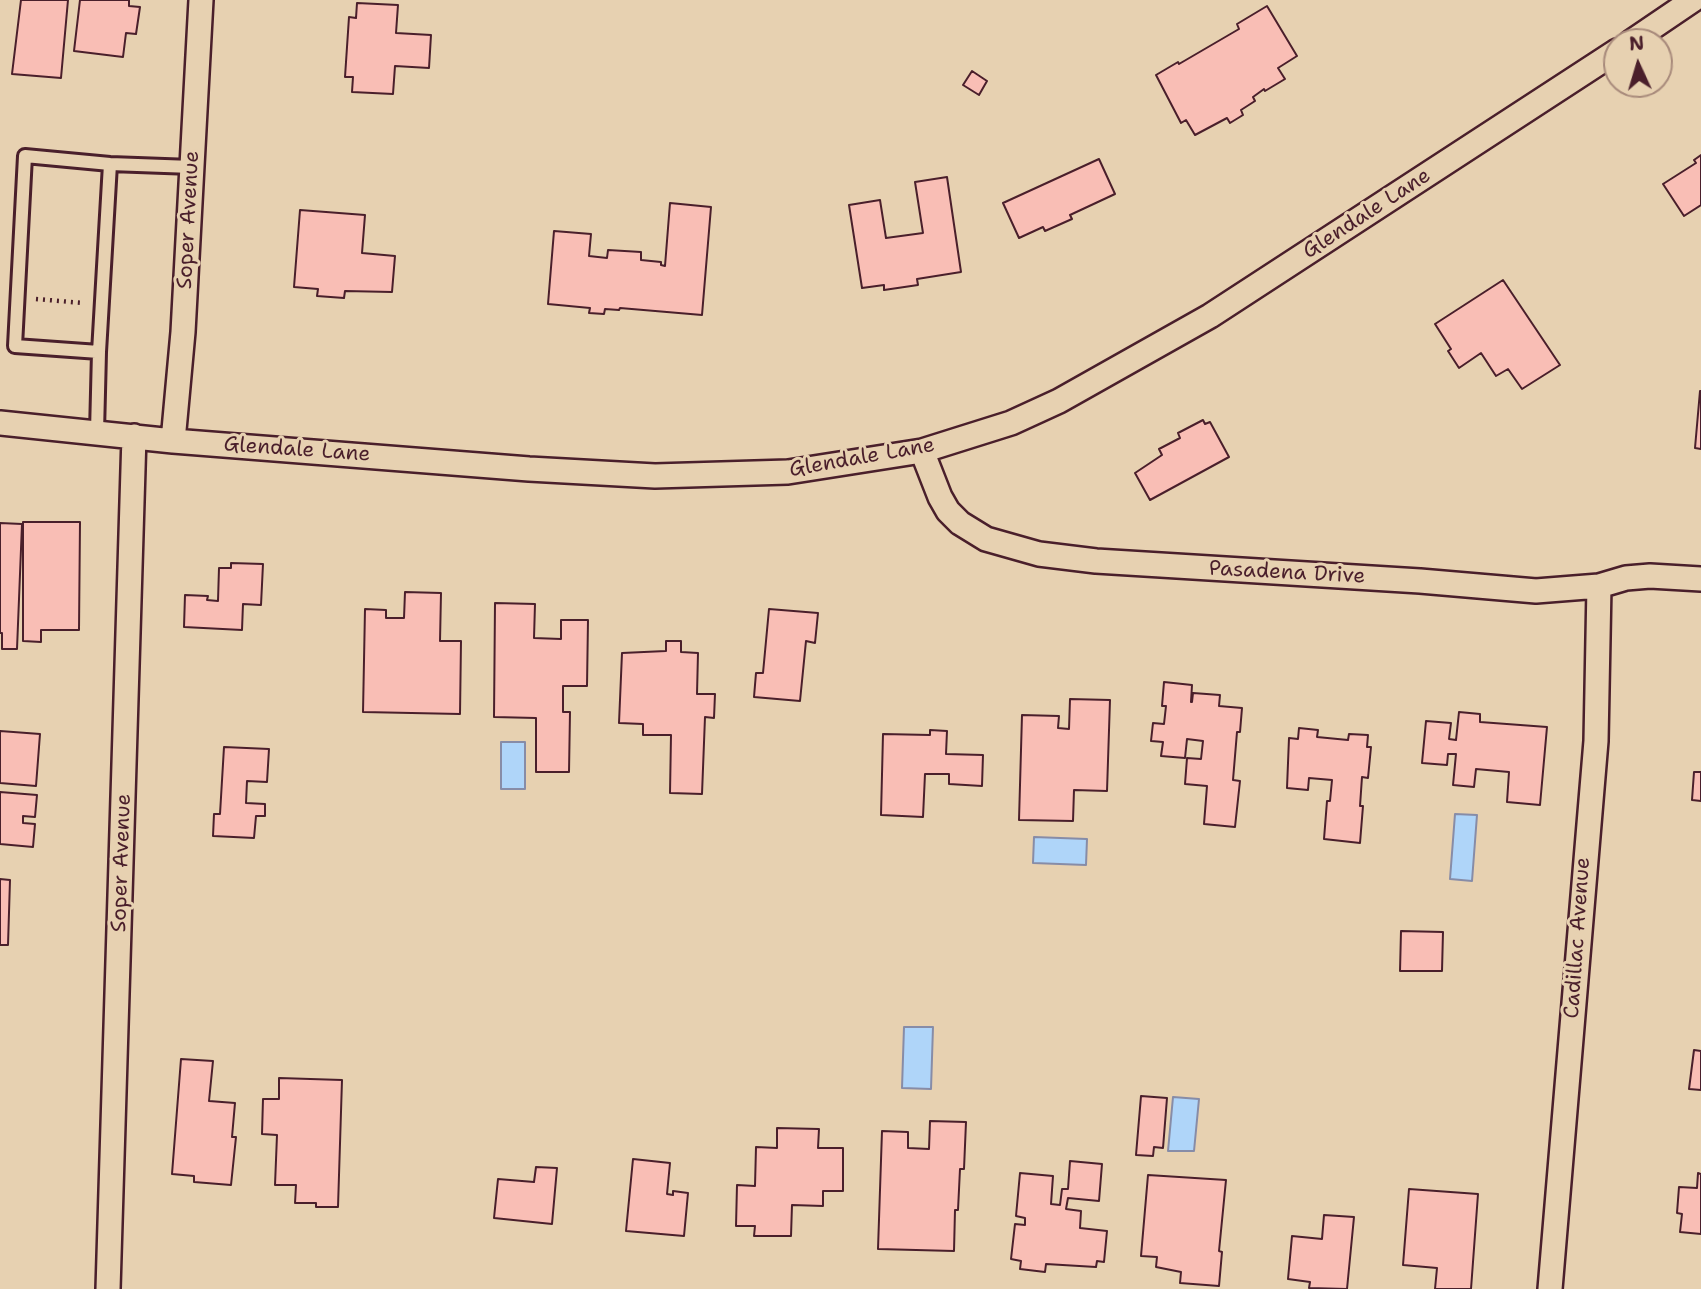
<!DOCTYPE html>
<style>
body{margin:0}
#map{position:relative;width:1701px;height:1289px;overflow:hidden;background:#e7d1b1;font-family:"Shantell Sans",sans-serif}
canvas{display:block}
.north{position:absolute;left:1603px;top:28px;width:70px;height:70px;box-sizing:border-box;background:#e7d1b1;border:2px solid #a88a7b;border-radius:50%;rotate:356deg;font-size:19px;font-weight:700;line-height:28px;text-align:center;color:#4a1f2b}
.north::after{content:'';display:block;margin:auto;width:24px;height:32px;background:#4a1f2b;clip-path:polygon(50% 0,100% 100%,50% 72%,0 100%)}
</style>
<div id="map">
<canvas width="1701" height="1289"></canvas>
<div class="north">N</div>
</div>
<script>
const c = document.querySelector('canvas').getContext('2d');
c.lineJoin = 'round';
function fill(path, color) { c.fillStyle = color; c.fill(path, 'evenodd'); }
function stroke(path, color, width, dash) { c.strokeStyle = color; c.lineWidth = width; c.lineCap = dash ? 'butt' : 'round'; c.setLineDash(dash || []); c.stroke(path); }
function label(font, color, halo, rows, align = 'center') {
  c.font = font + ' "Shantell Sans",sans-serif'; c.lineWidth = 6; c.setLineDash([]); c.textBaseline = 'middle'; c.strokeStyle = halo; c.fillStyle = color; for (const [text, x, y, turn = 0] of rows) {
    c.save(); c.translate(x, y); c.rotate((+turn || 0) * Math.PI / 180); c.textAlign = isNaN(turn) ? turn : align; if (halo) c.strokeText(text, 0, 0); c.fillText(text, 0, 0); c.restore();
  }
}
const water = new Path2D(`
 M501,742h24v47h-24z
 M1455,814l22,1 -5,66 -22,-2z
 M1034,837l53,2 -1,26 -53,-2z
 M904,1027h29l-2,62 -29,-1z
 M1173,1097l26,2 -5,52h-26z`);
const building = new Path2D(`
 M21,0h47l-7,78 -49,-4z
 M80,0h49v6l11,1 -4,27 -10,-1 -3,24 -49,-6z
 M357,3l41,2 -2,28 35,2 -2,33 -34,-2 -2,28 -41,-2 1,-15h-8l4,-60 7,1z
 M1267,6l30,50 -19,12 7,11 -20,12 -1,-2 -11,8 2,4 -14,9 2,5 -13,8 -3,-5 -32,17 -9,-15 -5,3 -25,-48 22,-13 1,2 60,-35 -2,-5z
 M972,71l15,10 -8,14 -16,-10z
 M1701,155v50l-17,11 -21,-32 33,-21 -2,-3z
 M1099,159l16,35 -45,21 2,4 -27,12 -2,-4 -24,11 -16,-35z
 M947,177l14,95 -44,7 1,6 -34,5v-5l-22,3 -13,-83 31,-5 6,38 37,-5 -8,-51z
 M670,203l41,4 -9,108 -82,-7 -1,2 -14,-1 -1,5 -15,-1 1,-5 -42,-4 6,-73 37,3 -2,22 18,2 1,-8 33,2v8l20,2v3l4,1z
 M300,210l65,5 -3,38 33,3 -3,36 -47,-1 -1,7 -27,-2 1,-7 -24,-2z
 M1503,280l57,85 -38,24 -14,-20 -12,7 -15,-23 -22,15 -11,-17 3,-2 -16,-25z
 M1700,391h1v58l-6,-1z
 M1203,420l2,4 5,-2 19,35 -79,43 -15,-27 27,-18 -3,-6 21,-11 -2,-5z
 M23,522h57l-1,108h-38v12l-18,-1z
 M0,523l22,1 -5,125h-15v-16h-2z
 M231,563l32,1 -2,41 -18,-1 -1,26 -58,-3 1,-32 23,1 -1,4 11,1 1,-33h12z
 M405,592l36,1 -1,48h21l-1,73 -97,-2 2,-103 21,1v8h18z
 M495,603l40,1 -1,34 27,1v-19h27l-1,66h-24v26h7l-1,60h-33v-54l-42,-1z
 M769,609l49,4 -3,30 -9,-2 -6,60 -46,-4 2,-24h7z
 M666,641h15v11l17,1 -1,41h18l-1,24 -9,-1 -3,77 -32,-1 1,-58h-28v-11l-24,-1 3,-70 44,-2z
 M1164,682l28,3 -1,17h1l1,-9 27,2 -1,11 23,2 -2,24h-3l-4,48 7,1 -5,46 -31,-3 3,-38 -22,-2 2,-26 14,1 2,-18 -16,-2 -2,19 -24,-2 2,-14 -12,-1 2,-18 11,1 2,-18h-4z
 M1070,699l40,1 -3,91 -33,-1 -1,31 -54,-1 3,-105 37,1 -1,12 11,1z
 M1459,712l21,2v8l67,5 -7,78 -33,-3 2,-30 -33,-3 -2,18 -21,-2 3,-31h-8l-1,11 -25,-2 4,-42 25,2 -2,16 7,1z
 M1299,728l19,2 -1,7 31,3 1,-6 19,1 -1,12h4l-3,31 -6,-1 -2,29h3l-3,37 -36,-4 3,-38h3l2,-21 -23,-2 -1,12 -21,-2 2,-50 9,1z
 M930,730l17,1 -1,23 37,1 -1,31 -33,-2v-10h-24l-2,43 -42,-2 2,-81 47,1z
 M0,731l40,3 -4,52 -36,-3z
 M224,747l45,2 -2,33 -20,-1 -1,22 19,1v12h-9l-2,22 -41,-2 1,-22h6z
 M1694,772h7v29l-9,-1z
 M0,792l37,3 -2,22 -12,-1v7l12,1 -2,23 -33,-3z
 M0,879l10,1 -2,65h-8z
 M1401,931l42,1 -1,39h-42z
 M1694,1050l7,1v39l-12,-1z
 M181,1059l32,2 -4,40 26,2 -3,34h4l-5,48 -37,-3v-6l-22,-2z
 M279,1078l63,2 -4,127h-22v-4h-21l1,-18h-21l2,-50 -15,-1 1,-35h16z
 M1141,1096l26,2 -4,50 -9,-1 -1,9 -17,-1z
 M930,1121l36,1 -2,47h-4l-2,41h-3l-1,41 -76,-2 4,-118 26,1v16l21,1z
 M777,1128l42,1 -1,19h25v43h-20v15l-31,-1 -1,31h-37l1,-10h-19l1,-41 18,1 1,-39 21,1z
 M633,1159l37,4 -3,31 6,1v-4l15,2 -4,43 -58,-5z
 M1070,1161l32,3 -3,37 -31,-3 -2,11 15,2 -1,17 27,3 -3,31 -7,-1 -1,6 -50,-3 -1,8 -25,-3 1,-8 -10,-2 4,-35 10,1v-7l-9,-2 4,-43 33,3 -2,28 9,1 2,-16h6z
 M536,1167l21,1 -5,56 -58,-6 4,-39 36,3z
 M1698,1173l3,1v60l-21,-2 2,-18 -5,-1 2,-26 18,1z
 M1148,1175l78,5 -7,71 3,1 -3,34 -39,-3 1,-11 -25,-5 1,-10 -16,-1z
 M1409,1189l69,5 -7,95h-36l2,-21 -34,-3z
 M1324,1215l30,2 -7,72 -38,-1 1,-6 -22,-3 4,-43 30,3z`);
const path = new Path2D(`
 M36,299l47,4`);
const lane = new Path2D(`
 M99,352l11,-188
 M97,432l2,-80 -84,-6 10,-190 85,8 82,3`);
const street = new Path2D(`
 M1631,42l62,-42
 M0,423l173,18 356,28 126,7 133,-4 134,-21 89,-28 48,-22 151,-85 407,-265
 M173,441l10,-109 18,-332
 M922,451l18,46 8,14 12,12 26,16 53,15 57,7 324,20 116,10 63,-5 27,-8 24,-2 51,3
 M108,1289l26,-853
 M1550,1289l46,-548 3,-155`);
const streetNames = [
 ["Glendale Lane",1367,214,-33],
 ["Soper Avenue",189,220,-87],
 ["Glendale Lane",297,450,4],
 ["Glendale Lane",862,458,-10],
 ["Pasadena Drive",1287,573,3],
 ["Soper Avenue",122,863,-88],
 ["Cadillac Avenue",1578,938,-86]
];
fill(water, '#afd5f9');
stroke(water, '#878ca7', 2);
fill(building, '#f9beb5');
stroke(building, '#4a1f2b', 2);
stroke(lane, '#4a1f2b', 18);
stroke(street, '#4a1f2b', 28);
stroke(path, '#4a1f2b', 4.5, [2, 5]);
stroke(lane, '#e7d1b1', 12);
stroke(street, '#e7d1b1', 23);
label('21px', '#4a1f2b', '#e7d1b1', streetNames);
</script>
